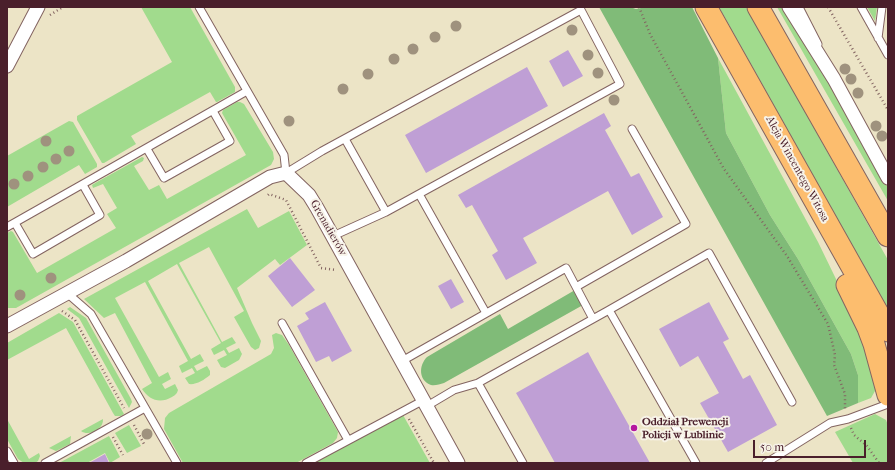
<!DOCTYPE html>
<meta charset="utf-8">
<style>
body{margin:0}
#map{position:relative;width:895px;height:470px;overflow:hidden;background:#ece4c6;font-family:"IM FELL French Canon",serif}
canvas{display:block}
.frame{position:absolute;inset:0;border:8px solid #4a1f2b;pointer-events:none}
.scale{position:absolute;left:753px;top:440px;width:113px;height:18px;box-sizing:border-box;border:2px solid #4a1f2b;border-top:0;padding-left:5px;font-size:12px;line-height:14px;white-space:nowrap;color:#4a1f2b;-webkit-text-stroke:3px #f7f3e8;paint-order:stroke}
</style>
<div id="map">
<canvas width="895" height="470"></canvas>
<div class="frame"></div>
<div class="scale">50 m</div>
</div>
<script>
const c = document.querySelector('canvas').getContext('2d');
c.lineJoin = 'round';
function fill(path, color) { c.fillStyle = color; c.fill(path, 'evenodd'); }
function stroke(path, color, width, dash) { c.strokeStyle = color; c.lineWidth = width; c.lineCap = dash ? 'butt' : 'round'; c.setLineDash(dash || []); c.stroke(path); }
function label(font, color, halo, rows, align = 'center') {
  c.font = font + ' "IM FELL French Canon",serif'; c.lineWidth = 4; c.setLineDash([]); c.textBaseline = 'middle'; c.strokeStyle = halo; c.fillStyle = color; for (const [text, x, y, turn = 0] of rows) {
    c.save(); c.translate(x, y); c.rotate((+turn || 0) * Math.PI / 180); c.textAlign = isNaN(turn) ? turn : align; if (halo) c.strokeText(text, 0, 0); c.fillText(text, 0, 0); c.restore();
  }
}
const green = new Path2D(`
 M141,7h49l45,80v5l-18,10h-1l-6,-10 -79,44 5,8 -32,19h-2l-25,-43v-4l95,-54z
 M719,7h27l142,253v49z
 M777,7h9l102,181v13z
 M867,7h10l-2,14z
 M718,58l100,184 35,72 10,25 12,43v9l-4,7 -13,5v-28l-7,-21 -53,-95 -28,-44 -44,-82z
 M237,102h3l4,2 29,48 1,7 -3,6 -255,143h-9v-75l4,-2 2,1 24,41 79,-45 -9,-14 10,-6 -14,-24 -10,4 -1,-3 5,-3 45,-25 2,1 -1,3 -9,5 15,24 10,-5 8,14 79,-44 -24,-42 1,-3z
 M69,121l4,1 24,42v3l-12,7 -6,-9 -72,42v-51z
 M247,209l11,19 31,-17 18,34 -27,20 -5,-6 -38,29 15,35 9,18 -2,7 -4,2 -4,-3 -17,-30 10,-6 -35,-64 -30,16 43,79 10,-5 4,6 -10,5 3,5 10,-5 3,6 -3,6 -14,8 -4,-1 -4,-7 10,-5 -3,-5 -10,5 -3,-6 10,-6 -44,-79 -29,17 43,78 9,-5 4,7 -10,5 3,5 10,-5 3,5v4c-6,5 -14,10 -21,9l-4,-6 10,-5 -3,-5 -10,5 -3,-7 9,-5 -43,-79 -30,16 44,79 9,-5 3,7 -9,5 3,5 10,-5 3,6c-1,4 -3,5 -6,7 -12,7 -23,3 -30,-8l10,-6 -37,-70 -11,5 -20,-19z
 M70,307l16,11 45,81 1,3 -3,6 -50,-90 -12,-9z
 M59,313l14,9 51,92 -3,2h-6l-2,-3 -47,-85 -59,32v-17z
 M276,333l6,2 7,10 49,87 -1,6 -4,5 -37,20h-113l-19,-34 1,-11 4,-5 102,-59 3,-6 -2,-13z
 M875,414l11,6 2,5v38h-35l-18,-31z
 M403,415l27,48h-117z
 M7,419l22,40 10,-6 1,3 -2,5 -3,2h-11l-6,-4 -11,-20z
 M103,419c1,10 -14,18 -22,12z
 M129,425l12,21 -14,7 -12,-20z
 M71,436l-1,8 -14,7 -7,-3z
 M109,436l11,21 -10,6 -5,-10 -18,10h-28z`);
const forest = new Path2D(`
 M599,7h31l6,2 10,-2h46l26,51 8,75 44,82 28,44 53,95 7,21v28l-31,13z
 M575,290l8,15 -139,78c-4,1 -9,3 -13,2 -13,-5 -12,-20 -4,-28l73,-43 8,15z`);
const building = new Path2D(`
 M568,50l15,26 -20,11 -14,-26z
 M527,67l21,39 -122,67 -21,-38z
 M604,113l7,13 -6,4 26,47 8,-4 24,44 -31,18 -24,-44 -85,47 14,25 -31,17 -14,-25 6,-4 -26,-46 -6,3 -8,-13z
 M290,258l25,32 -23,17 -24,-31z
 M451,279l13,23 -13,7 -13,-23z
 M325,302l27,49 -20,11 -3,-6 -13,6 -19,-36 12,-7 -4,-6z
 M709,302l20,37 -6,3 20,37 7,-4 27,50 -49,27 -28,-49 19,-10 -21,-37 -18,11 -21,-38z
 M588,352l7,13 55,98h-95l-32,-58 -7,-12z
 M105,454l4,9h-20z`);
const path = new Path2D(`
 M639,7l11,27 74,135 63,87 41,68 7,31 -1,10 11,29v16
 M828,7l60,103
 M50,15l13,-8
 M268,195l1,-1 17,6 35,68 15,2
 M62,311l13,9 49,88
 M409,419l25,44
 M134,425l10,19
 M851,428l3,7 13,11 12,17
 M113,437l10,18`);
const lane = new Path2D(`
 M199,7l85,148 2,18 36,-22 259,-141 39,74 -234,128 -53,24
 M799,7l19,37
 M861,7l27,48
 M878,38l4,-31
 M345,139l41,73
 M147,149l17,29 66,-37 -17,-30
 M419,194l67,119
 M15,223l18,31 67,-39 -17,-30
 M7,227l240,-136
 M576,287l110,-63 -54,-95
 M67,293l24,21 86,149
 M609,310l100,-57 83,149
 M282,323l66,117
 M402,361l164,-93 27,51
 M427,406l27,-16 24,-7
 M7,451l7,12
 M45,463l100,-55
 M306,463l118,-63
 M523,463l-45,-80 131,-73 87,153
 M766,463l64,-40 18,-4 40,-15`);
const street = new Path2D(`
 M789,7l45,72 54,99
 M7,66l31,-59
 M7,326l119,-65 144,-84 16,-4 23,22 8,13 141,255`);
const primary = new Path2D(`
 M706,7l182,324
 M758,7l130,229
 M847,285l21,43 6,16 14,51`);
const trees = [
 [456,26],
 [572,30],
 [435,37],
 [413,49],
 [588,55],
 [394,59],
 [845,69],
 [598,73],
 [368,74],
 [851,79],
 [343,89],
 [858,93],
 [614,100],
 [289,121],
 [876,126],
 [882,136],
 [46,141],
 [69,151],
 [56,159],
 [43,167],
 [28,176],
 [14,184],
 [51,278],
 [20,295],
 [147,434]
];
const markers = [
 [634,428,4,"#b5179e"]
];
const streetNames = [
 ["Aleja Wincentego Witosa",797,169,61],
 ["Grenadierów",328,228,60]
];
const poiNames = [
 ["Oddział Prewencji",642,422],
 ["Policji w Lublinie",642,435]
];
fill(green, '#a1db8d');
fill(forest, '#80bb78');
fill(building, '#bf9fd5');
stroke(lane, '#836461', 9);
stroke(street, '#836461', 15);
stroke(primary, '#836461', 23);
stroke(path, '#836461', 2.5, [1, 3]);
stroke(lane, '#fff', 7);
stroke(street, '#fff', 13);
stroke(primary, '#fcbd6e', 21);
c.fillStyle = '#9f927e';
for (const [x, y] of trees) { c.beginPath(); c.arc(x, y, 5.5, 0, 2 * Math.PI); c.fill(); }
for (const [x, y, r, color] of markers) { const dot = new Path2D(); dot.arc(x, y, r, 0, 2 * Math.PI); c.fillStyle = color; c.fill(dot); stroke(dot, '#f7f3e8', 1.5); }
label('11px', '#4a1f2b', '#f7f3e8', streetNames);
label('bold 11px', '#4a1f2b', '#f7f3e8', poiNames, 'left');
</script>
